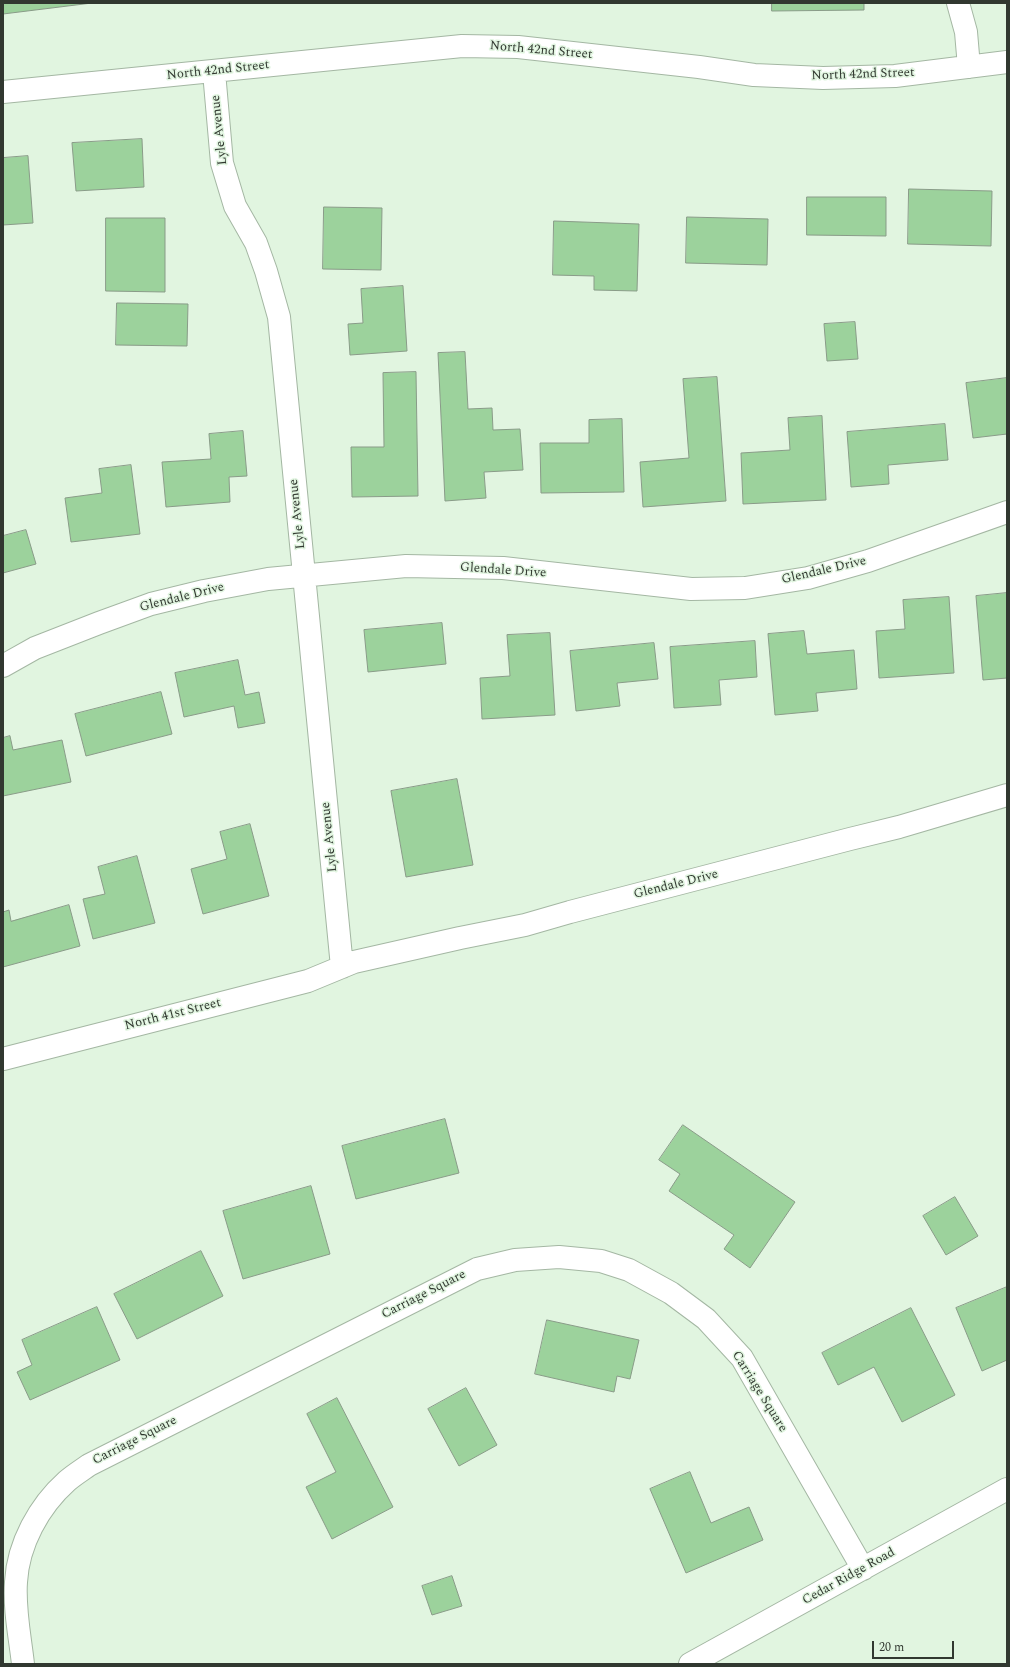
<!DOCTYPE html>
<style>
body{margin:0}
#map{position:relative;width:1010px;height:1667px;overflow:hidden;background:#e1f5e0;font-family:Spectral,serif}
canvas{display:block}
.frame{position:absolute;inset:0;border:4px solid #313830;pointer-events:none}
.scale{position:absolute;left:872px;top:1641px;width:82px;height:18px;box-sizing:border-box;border:2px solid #313830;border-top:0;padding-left:5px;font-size:12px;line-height:14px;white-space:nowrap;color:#313830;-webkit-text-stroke:3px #e1f5e0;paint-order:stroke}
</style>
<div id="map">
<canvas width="1010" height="1667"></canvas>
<div class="frame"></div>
<div class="scale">20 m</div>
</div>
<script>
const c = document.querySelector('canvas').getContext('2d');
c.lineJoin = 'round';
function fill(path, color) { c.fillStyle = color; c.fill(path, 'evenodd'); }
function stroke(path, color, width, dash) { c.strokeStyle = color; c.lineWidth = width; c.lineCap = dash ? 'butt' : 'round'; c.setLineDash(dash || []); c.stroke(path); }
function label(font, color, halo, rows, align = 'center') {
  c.font = font + ' Spectral,serif'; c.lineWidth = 3; c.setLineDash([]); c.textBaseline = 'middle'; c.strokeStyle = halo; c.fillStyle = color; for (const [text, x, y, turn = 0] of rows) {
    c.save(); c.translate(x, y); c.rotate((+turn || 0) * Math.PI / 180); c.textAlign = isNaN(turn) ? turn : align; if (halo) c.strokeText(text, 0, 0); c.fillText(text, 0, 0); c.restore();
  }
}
const building = new Path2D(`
 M3,3h89l-89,11z
 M772,3h92v7l-92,1z
 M142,139l2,48 -68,4 -4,-48z
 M28,156l5,67 -30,2v-67z
 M909,189l83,2 -1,55 -83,-2z
 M807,197h79v39l-79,-1z
 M324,207l58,1 -1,62 -58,-1z
 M687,217l81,2 -1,46 -81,-2z
 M106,218h59v74l-59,-1z
 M554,221l85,3 -2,67 -43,-1v-14l-41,-1z
 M403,286l4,65 -57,4 -2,-31 15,-1 -2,-34z
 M117,303l71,1 -1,42 -71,-1z
 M855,322l3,37 -31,2 -3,-37z
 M465,352l3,57 24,-1 1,22 27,-1 3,41 -39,2 2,26 -41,3 -7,-148z
 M416,372l2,124 -66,1 -1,-50h33l-1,-74z
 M717,377l9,124 -83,6 -3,-45 49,-4 -6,-79z
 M1007,378v56l-34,4 -7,-55z
 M822,416l4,84 -83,4 -2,-51 49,-3 -2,-32z
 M622,419l2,73 -83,1 -1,-50h49v-23z
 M945,424l3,36 -60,5 1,19 -38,3 -4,-55z
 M243,431l4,45 -18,1 1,25 -64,5 -4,-45 49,-3 -2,-25z
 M131,465l9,69 -69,8 -6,-44 37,-5 -3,-24z
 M26,530l10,34 -33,9v-37z
 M1007,593v85l-24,2 -7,-84z
 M949,597l5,76 -75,5 -3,-47 29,-2 -2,-29z
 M442,623l4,41 -78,8 -4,-42z
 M804,631l3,23 47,-4 3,39 -41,4 2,18 -43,4 -7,-81z
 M550,633l5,82 -73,4 -2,-41 30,-2 -3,-41z
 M755,641l2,36 -38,3 2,25 -47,3 -4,-61z
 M654,643l4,36 -41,4 3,23 -44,5 -6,-60z
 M238,660l7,35 14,-3 6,31 -27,5 -4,-22 -50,11 -9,-44z
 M161,692l11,42 -86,22 -11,-42z
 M10,736l3,14 49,-10 9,42 -68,14v-58z
 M457,779l16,86 -67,12 -15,-86z
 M250,824l19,72 -66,18 -12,-45 36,-10 -7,-27z
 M137,856l18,67 -62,16 -10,-40 22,-5 -7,-27z
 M69,905l11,41 -77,21v-55l6,-2 2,11z
 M445,1119l14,54 -103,26 -14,-53z
 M683,1125l112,77 -45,66 -26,-19 10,-14 -65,-44 11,-17 -21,-14z
 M311,1186l19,68 -87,25 -20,-68z
 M955,1197l23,39 -32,19 -23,-39z
 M201,1251l22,45 -86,43 -23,-45z
 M1007,1287v73l-25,11 -26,-63z
 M97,1307l23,53 -90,40 -13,-28 15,-7 -10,-25z
 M911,1308l44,87 -53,27 -28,-55 -36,18 -16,-32z
 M547,1320l92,20 -9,39 -13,-3 -3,16 -79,-18z
 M466,1388l31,57 -38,21 -31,-57z
 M337,1398l56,109 -61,32 -26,-52 30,-15 -29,-58z
 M690,1472l21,51 38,-16 14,33 -77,33 -36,-84z
 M452,1576l10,30 -30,9 -10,-29z`);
const minor = new Path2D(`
 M958,3l8,29 3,35
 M214,72l8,91 13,43 21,37 10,28 13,46 63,650
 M3,92l459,-46 56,1 181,20 55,8 69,3 72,-2 112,-14
 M3,666l32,-18 64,-25 52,-19 53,-13 64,-12 138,-13 97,2 188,21 54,-1 63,-10 60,-17 139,-49
 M3,1059l305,-78 46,-19 106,-24 65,-13 45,-13 280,-73 49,-12 108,-32
 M23,1664c-3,-27 -9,-55 -7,-82 2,-38 23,-76 51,-101 7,-6 15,-11 22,-16l388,-196 38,-9 44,-3 42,4 28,9 42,23 35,26 36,39 121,211
 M690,1664l317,-175`);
const streetNames = [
 ["North 42nd Street",541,51,5],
 ["North 42nd Street",218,71,-6],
 ["North 42nd Street",863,75,-2],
 ["Lyle Avenue",220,130,-96],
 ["Lyle Avenue",298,514,-96],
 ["Glendale Drive",503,571,4],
 ["Glendale Drive",824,571,-13],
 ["Glendale Drive",182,598,-14],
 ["Lyle Avenue",330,837,-96],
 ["Glendale Drive",676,885,-14],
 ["North 41st Street",173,1015,-14],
 ["Carriage Square",424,1295,-27],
 ["Carriage Square",759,1392,58],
 ["Carriage Square",135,1441,-27],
 ["Cedar Ridge Road",849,1577,-29]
];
fill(building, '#9cd29c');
stroke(building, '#899b88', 1);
stroke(minor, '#a4b7a3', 24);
stroke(minor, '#fff', 22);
label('13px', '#313830', '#e1f5e0', streetNames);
</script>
